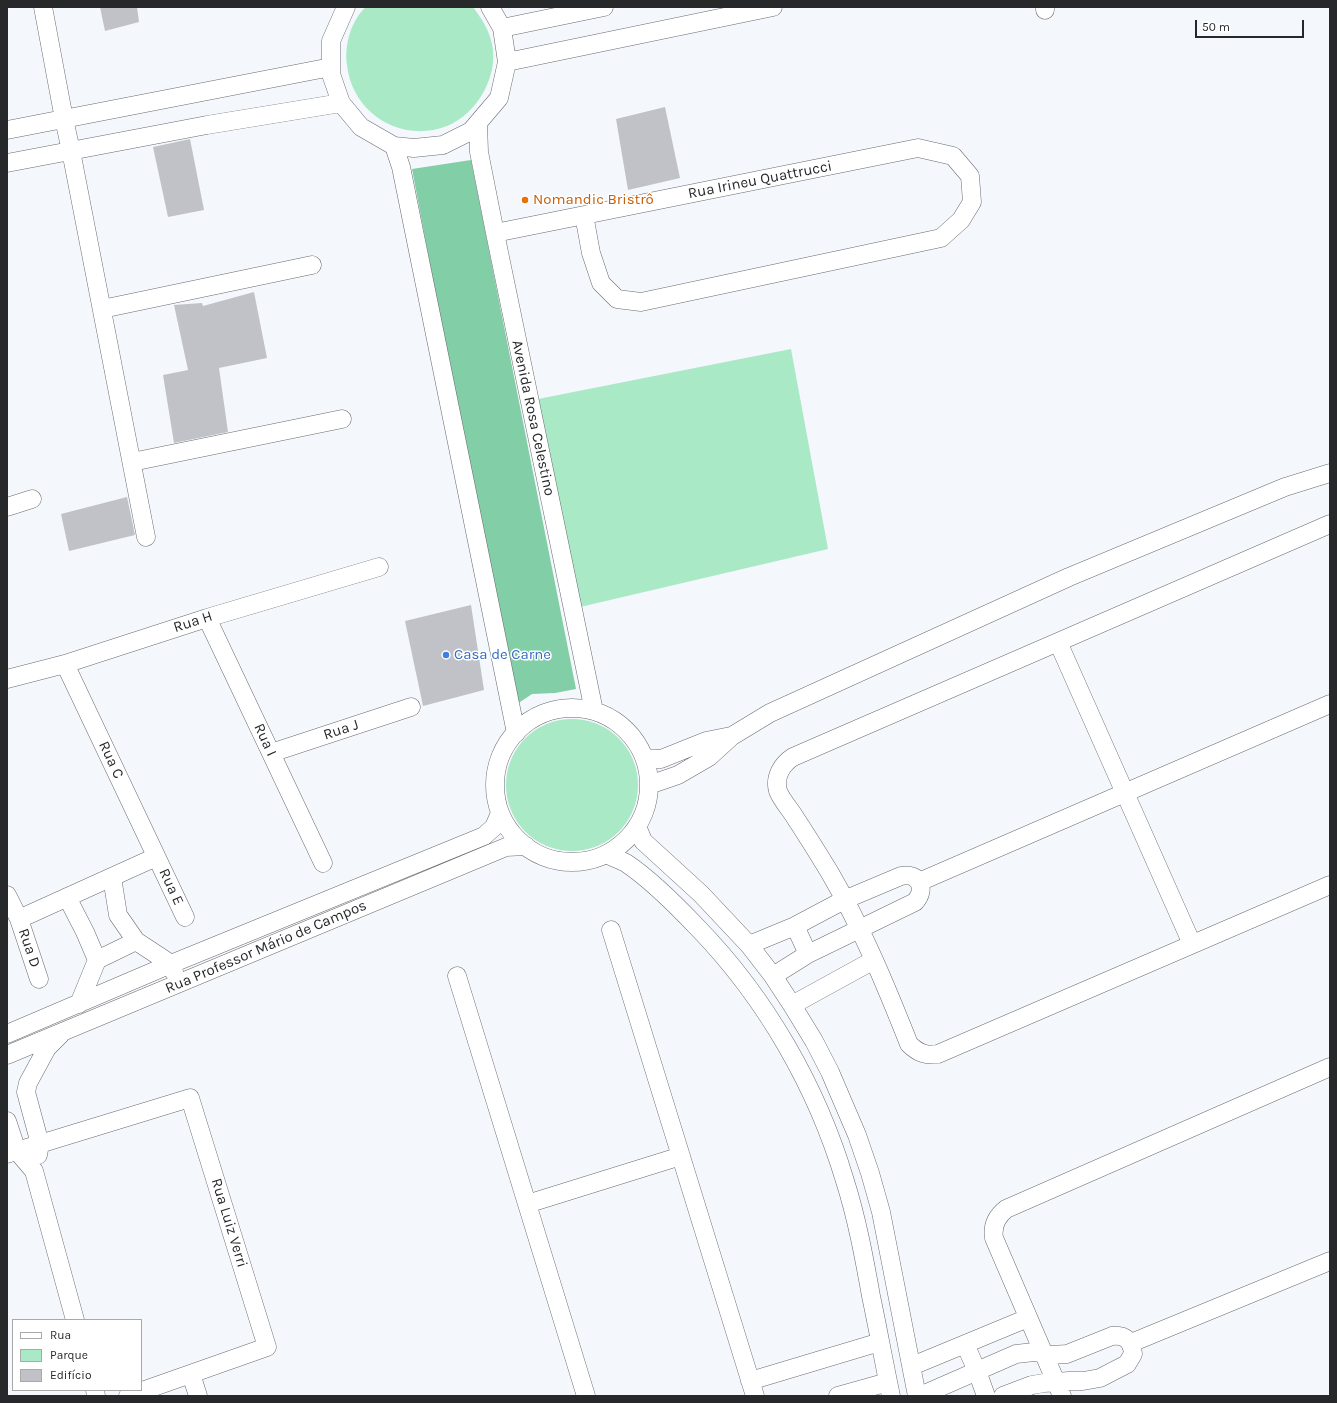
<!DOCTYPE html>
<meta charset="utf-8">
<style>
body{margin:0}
#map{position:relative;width:1337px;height:1403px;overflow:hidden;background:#f4f7fc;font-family:Karla,sans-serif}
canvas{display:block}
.frame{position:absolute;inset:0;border:8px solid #27282a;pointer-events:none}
.legend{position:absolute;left:12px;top:1319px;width:130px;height:72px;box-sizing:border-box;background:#fff;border:1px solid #a9a9aa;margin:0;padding:5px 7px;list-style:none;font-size:12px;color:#27282a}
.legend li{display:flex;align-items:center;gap:8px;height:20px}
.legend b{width:20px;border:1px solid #a9a9aa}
.scale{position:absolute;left:1195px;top:20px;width:109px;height:18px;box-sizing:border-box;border:2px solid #27282a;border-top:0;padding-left:5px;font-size:12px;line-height:14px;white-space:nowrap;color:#27282a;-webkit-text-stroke:3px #fff;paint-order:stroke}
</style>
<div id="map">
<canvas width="1337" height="1403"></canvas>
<div class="frame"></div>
<ul class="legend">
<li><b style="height:5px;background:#fff"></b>Rua</li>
<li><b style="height:11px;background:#a9e9c6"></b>Parque</li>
<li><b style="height:11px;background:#c0c2c7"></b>Edifício</li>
</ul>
<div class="scale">50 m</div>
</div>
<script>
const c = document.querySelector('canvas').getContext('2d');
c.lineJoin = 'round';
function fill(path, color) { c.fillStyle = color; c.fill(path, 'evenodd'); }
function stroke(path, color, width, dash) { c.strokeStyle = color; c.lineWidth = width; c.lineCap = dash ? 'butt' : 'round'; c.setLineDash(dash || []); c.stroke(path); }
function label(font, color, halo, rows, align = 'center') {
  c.font = font + ' Karla,sans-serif'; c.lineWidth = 3; c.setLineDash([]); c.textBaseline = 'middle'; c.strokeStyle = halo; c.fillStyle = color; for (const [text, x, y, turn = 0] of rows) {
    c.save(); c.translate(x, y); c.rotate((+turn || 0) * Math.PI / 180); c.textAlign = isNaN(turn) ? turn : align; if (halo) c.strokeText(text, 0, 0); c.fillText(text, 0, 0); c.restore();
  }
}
const green = new Path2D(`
 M366,7h107c9,12 16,23 19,37 7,32 -15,70 -45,82 -46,18 -95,-13 -100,-61 -3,-19 4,-45 19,-58z
 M791,349l37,200 -248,58 -42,-208z
 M506 785a66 66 0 1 1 132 0a66 66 0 1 1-132 0Z`);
const forest = new Path2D(`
 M471,160l105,529 -21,4 -23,1 -18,12 -102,-537z`);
const building = new Path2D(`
 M100,7h37l2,15 -34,9z
 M665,107l15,71 -52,12 -12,-71z
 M190,139l14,71 -36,7 -15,-70z
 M254,292l13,66 -48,10 9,64 -54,11 -11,-68 25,-5 -14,-65 28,-2 1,3z
 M127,497l8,38 -66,16 -8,-37z
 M471,605l13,85 -61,16 -18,-85z`);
const minor = new Path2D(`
 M43,7l21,112 7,32 75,386
 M346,7l-15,34v33l10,29 20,24 33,19 20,2 29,-3 28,-14 28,-33 8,-36 -5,-34 -12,-21
 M1045,7v3
 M502,28l102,-21
 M507,62l266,-55
 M478,123l1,29 16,81 99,478
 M7,130l324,-63
 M394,146l7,21 115,566
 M7,163l200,-38 134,-22
 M495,233l423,-85 35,8 17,20 2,26 -11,18 -20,18 -300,64 -24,-3 -16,-16 -10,-30 -7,-38
 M102,309l210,-44
 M132,462l210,-43
 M7,507l25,-8
 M1330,524l-537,233c-11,7 -19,20 -15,34 4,10 13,19 18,28 12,18 23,36 34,54 32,55 56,113 79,171 9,9 17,12 29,10l392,-169
 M207,618l116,245
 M1058,642l134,302
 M65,664l120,253
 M7,679l58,-15 142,-46 172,-51
 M495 785a77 77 0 1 1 154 0a77 77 0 1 1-154 0Z
 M271,753l140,-46
 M644,758l17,1 45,-18 25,-5
 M649,785l29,-10 31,-18 23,-21 38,-23 299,-136 216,-90 45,-14
 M637,826l6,15 58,53 48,51 24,31 19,29 22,36 16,31 27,63 13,38 11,39 36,184
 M606,854c6,3 14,6 20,9 24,16 51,43 71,64 69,71 120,160 148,254 12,38 19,76 26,115 7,33 13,67 20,100
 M112,877l6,38 18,26
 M919,882l411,-178
 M7,895l12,24 20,60
 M67,897l18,35 12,28
 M19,919l137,-62
 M795,926l13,28
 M611,930l144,466
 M749,945l46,-19 49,-26 57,-24c18,-4 26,13 14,26l-107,52 -35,22
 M457,976l129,420
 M79,1004l18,-44 39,-19 35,23 3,8
 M792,1005l82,-45
 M7,1034l164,-70 313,-128 10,-9 6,-14
 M7,1055l499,-208 20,-1
 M7,1121l10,30 17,20 41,149
 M7,1154l183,-56 77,249 -139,49
 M38,1155l2,-11 -14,-52 2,-9 19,-35 14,-14
 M527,1204l154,-48
 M1131,1343l199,-82
 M965,1344l12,27 9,25
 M912,1366l116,-48
 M191,1374l7,22
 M750,1381l130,-39
 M95,1390l1,6
 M838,1396l50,-14
 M920,1396l96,-42 18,-2 17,3 16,-1 45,-18c13,-2 20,5 21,18l-6,10 -27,14 -17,3h-14l-25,2 -12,2 -29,11
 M1062,1396l-68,-158c-2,-12 2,-21 12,-29l324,-142`);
const markers = [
 [525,200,4,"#e8710a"],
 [446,655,4,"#3f7fe0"]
];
const streetNames = [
 ["Rua Irineu Quattrucci",760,180,-11],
 ["Avenida Rosa Celestino",533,418,78],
 ["Rua H",193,622,-18],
 ["Rua J",341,730,-18],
 ["Rua I",265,740,65],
 ["Rua C",111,760,65],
 ["Rua E",171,887,65],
 ["Rua Professor Mário de Campos",266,947,-23],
 ["Rua D",29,948,71],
 ["Rua Luiz Verri",229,1223,73]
];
const foodNames = [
 ["Nomandic Bristrô",533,200]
];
const shopNames = [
 ["Casa de Carne",454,655]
];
fill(green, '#a9e9c6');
fill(forest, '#82cea6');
fill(building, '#c0c2c7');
stroke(minor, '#696b6f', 19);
stroke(minor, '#fff', 18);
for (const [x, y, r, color] of markers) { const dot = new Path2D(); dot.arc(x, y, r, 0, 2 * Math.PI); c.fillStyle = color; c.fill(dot); stroke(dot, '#fff', 1.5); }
label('15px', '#27282a', '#fff', streetNames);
label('15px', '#c56008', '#fff', foodNames, 'left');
label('15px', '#366cbe', '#fff', shopNames, 'left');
</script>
